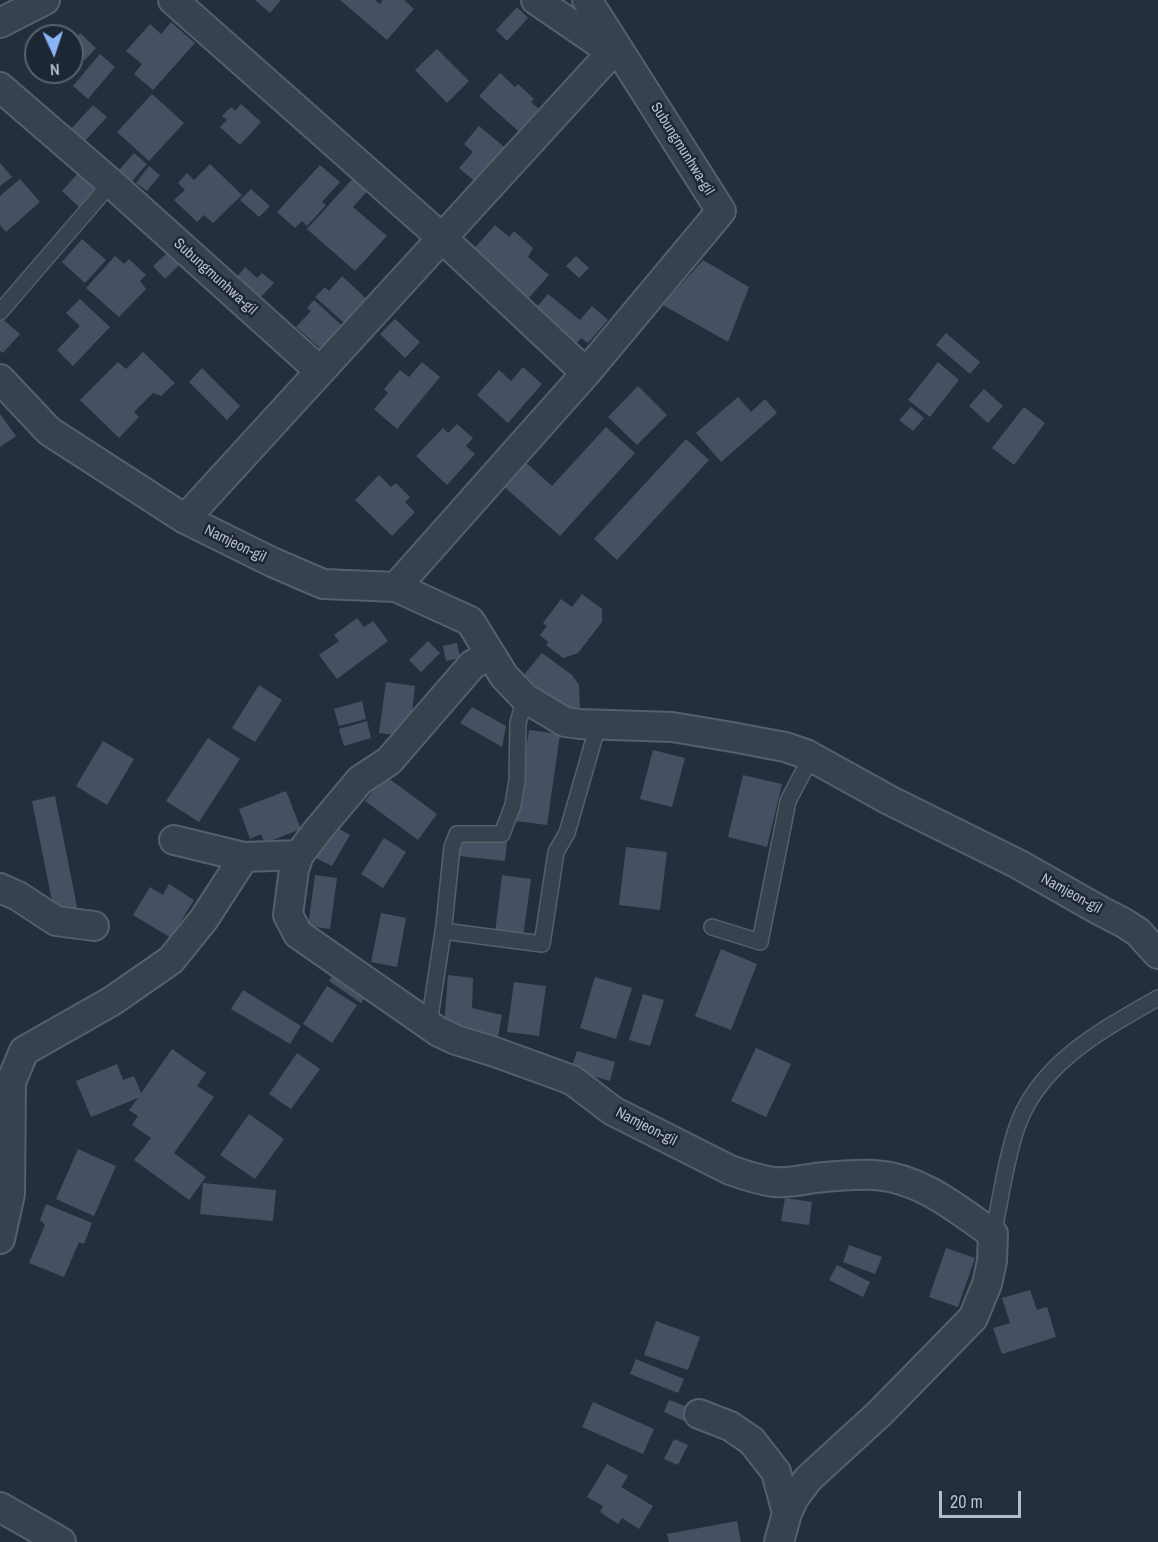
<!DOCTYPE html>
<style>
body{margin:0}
#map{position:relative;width:1158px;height:1542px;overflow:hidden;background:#242f3e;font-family:"Archivo Narrow",sans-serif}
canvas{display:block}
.north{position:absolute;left:24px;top:24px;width:60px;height:60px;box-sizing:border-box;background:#1d2633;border:2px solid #59626f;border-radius:50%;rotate:177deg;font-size:16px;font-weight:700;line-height:24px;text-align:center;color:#b4bcc9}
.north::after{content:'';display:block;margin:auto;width:21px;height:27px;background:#8ab4f8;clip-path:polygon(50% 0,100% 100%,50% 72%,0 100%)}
.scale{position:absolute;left:939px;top:1491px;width:82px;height:27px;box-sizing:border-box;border:3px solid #b4bcc9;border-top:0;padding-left:8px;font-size:18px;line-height:21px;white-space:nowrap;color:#b4bcc9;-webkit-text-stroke:4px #1d2633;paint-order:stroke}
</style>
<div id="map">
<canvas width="1158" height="1542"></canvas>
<div class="north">N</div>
<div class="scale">20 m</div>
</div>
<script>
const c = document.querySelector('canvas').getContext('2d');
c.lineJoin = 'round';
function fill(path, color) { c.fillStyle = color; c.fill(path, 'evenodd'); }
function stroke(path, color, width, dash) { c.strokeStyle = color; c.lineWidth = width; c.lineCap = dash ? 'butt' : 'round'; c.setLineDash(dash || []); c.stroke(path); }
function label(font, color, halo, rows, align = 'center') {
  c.font = font + ' "Archivo Narrow",sans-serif'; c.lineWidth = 5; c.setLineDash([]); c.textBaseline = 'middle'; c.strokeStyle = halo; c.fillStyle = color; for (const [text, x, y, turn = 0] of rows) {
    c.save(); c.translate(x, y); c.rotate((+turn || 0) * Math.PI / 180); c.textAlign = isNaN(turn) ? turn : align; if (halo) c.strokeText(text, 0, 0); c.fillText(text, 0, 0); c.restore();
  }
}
const building = new Path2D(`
 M255,0h26l-11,13z
 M340,0h35l5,4 3,-4h21l10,9 -27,31z
 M517,7l11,11 -21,23 -11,-11z
 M171,22l24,21 -42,47 -19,-16 8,-10 -16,-13 24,-27 11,10z
 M80,33l16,15 -11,12 -13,-11v-7z
 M437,49l32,32 -22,22 -32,-33z
 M100,54l15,13 -27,32 -15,-13z
 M500,73l15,14 3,-3 16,15 -3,3 15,13 -20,23 -47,-42z
 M152,94l32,29 -35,38 -32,-29z
 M241,104l20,18 -21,23 -20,-18 7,-7 -5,-4 9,-9 4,4z
 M93,105l14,12 -22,24 -14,-12z
 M479,126l30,25 -30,34 -20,-17 14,-16 -9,-8z
 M134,153l13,11 -15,17 -13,-11z
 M0,163l12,14 -12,9z
 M210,164l32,31 -29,28 -9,-8 -7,7 -23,-22 11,-10 -7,-7 9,-10 7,7z
 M320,165l20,17 -18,20 4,3 -19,21 -5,-5 -7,7 -18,-16z
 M149,166l11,9 -13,16 -11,-8z
 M79,172l18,16 -17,20 -18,-17z
 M355,176l14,13 -16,18 34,29 -32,35 -48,-42z
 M20,179l20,23 -34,30 -6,-7v-29z
 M251,189l19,17 -11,11 -19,-17z
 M495,225l14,12 5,-6 19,17 -5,9 21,18 -22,25 -55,-49z
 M82,239l24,21 -21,23 -23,-21z
 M167,253l12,12 -14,14 -12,-13z
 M115,256l9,8 5,-5 17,16 -6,6 6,8 -27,28 -33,-29z
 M576,256l13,12 -10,10 -13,-12z
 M703,260l46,27 -21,55 -65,-37z
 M245,267l12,11 5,-5 12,10 -15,16 -23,-21z
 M342,276l30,28 -22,24 -35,-31 10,-10 4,4z
 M548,294l32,26 12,-14 16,14 -20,23 -7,-5 -5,6 -41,-35z
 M80,299l30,28 -37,39 -16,-16 23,-24 -14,-13z
 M314,300l34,31 -21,23 -31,-27 15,-16 -4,-3z
 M0,317l20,17 -17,19 -3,-2z
 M395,319l25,23 -15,16 -25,-24z
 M946,333l34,29 -10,12 -34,-29z
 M143,352l32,31 -14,13 -8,-3 -19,19 5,5 -20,21 -39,-38 38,-38 8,7z
 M422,362l18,15 -43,52 -23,-20 14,-16 -4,-4 16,-19 9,7z
 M938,362l21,18 -29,37 -22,-17z
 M523,367l19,17 -34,39 -31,-28 22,-25 12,11z
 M202,368l38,38 -13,14 -38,-38z
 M638,386l29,29 -30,30 -29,-28z
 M984,389l19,17 -15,17 -19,-17z
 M738,397l13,15 14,-13 12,14 -56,49 -25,-29z
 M911,407l13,11 -11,13 -14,-11z
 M1024,407l21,16 -31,42 -22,-17z
 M0,414l16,22 -16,11z
 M457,424l16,14 -7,8 9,8 -28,31 -31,-29 27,-28 5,5z
 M606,427l29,26 -75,83 -59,-52 22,-24 29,26z
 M686,439l23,21 -92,100 -23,-21z
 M379,475l12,12 5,-4 14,14 -5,5 10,10 -23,24 -37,-36z
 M582,594l20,15v13l-24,31 -15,5 -17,-13 2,-3 -8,-7 7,-9 -4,-3 18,-24 11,8z
 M357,618l7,9 9,-6 15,20 -51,38 -18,-24 20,-14 -5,-6z
 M428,641l12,12 -19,19 -12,-12z
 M457,643l3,15 -14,3 -3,-15z
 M542,653l30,22 7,10 1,24 -6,7 -52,-39z
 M386,682l29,4 -5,43 -8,7 -23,-3z
 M259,685l23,15 -27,42 -23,-14z
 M362,701l4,18 -27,7 -5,-17z
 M472,707l34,19 -4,21 -42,-24z
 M367,721l4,17 -27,8 -5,-17z
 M529,730l31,4 -13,91 -31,-4z
 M208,738l32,21 -41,63 -33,-21z
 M103,741l31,18 -27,46 -31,-19z
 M653,750l32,8 -13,49 -32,-8z
 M384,775l53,39 -19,26 -53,-39z
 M743,775l39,9 -15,63 -39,-10z
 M286,791l15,38 -36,14 -4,-9 -11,5 -11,-30z
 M55,796l23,116 -23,4 -23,-115z
 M334,826l16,9 -18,31 -16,-8z
 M384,838l22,14 -23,36 -22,-14z
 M460,838l47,4 -2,19 -46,-5z
 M626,847l41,5 -7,58 -41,-5z
 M315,875l22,3 -7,51 -22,-3z
 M502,875l29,4 -8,58 -28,-4z
 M169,884l25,16 -23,38 -38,-23 17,-28 13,8z
 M381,913l25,5 -9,49 -26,-5z
 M721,949l36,15 -26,66 -36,-14z
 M336,970l33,22 -8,11 -32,-22z
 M448,975l25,3 -1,30 30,7 -5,27 -53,-16z
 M595,977l37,11 -16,51 -36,-11z
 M514,982l32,4 -7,50 -32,-4z
 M327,986l30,19 -25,38 -29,-19z
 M243,990l58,36 -11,18 -59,-35z
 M643,994l21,6 -14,46 -21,-6z
 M756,1048l35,16 -25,53 -35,-16z
 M172,1049l34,24 -9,13 17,11 -40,56 32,24 -17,23 -55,-40 17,-22 -19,-13 6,-9 -9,-6 9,-12 -47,19 -15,-36 41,-17 6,16 11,-4 7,17z
 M577,1051l38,11 -5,19 -39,-11z
 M297,1053l23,16 -29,40 -22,-15z
 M249,1114l35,25 -29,40 -35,-24z
 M78,1149l38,17 -22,50 -38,-17z
 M203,1183l73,7 -3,31 -73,-7z
 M785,1198l27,4 -3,23 -28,-4z
 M46,1204l46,19 -8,21 -5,-2 -15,35 -35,-14 16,-38 -5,-5z
 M849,1245l33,12 -7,17 -32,-12z
 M946,1248l29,10 -17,49 -29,-10z
 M837,1265l33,17 -7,15 -34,-17z
 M1030,1290l7,20 10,-3 9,30 -54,17 -9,-26 17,-5 -8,-25z
 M656,1321l44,16 -12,33 -44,-15z
 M636,1359l48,20 -6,14 -48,-19z
 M669,1400l21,8 -6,13 -20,-9z
 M593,1402l61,27 -11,25 -61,-27z
 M674,1439l14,6 -10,20 -14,-6z
 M607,1464l21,12 -7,11 32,19 -14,23 -17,-11 -4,6 -18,-12 3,-6 -16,-9z
 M737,1521l4,21h-72l-2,-8z`);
const lane = new Path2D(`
 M0,312l111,-129
 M712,927l48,15 28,-141 23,-44
 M443,931l99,13 14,-92 11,-19 31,-108
 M429,1024l15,-99 8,-78 5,-13h45l11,-29 4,-24 1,-58 7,-25
 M993,1234c8,-35 12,-71 23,-104 21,-66 86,-100 142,-132`);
const street = new Path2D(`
 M173,0l269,238 144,135
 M0,23l45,-23
 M0,87l111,96 209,188
 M0,379l49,52 136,88 87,43 51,22 73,3 74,34 34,55 21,22 40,24 15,2 92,3 60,10 53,10 21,7 83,46 129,64 81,46 25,13 14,9 20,22
 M185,519l427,-467 -76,-52
 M396,587l190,-214 135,-162 -134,-211
 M490,654l-18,11 -83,96 -29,19 -42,50 -19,25 -5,14 -6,46 10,19 141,98 17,8 39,12 77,28 41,31 117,59c14,5 29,10 44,12 14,1 28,-2 41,-4 20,-2 41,-4 60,-3 46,3 82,34 118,59l-1,27 -5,23 -14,34 -93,95 -72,66 -14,19 -7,15 -8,29
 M174,840l70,17 55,-2
 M0,888l18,8 38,25 38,5
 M0,1239l10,-45 1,-112 13,-31 88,-50 59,-41 33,-41 40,-62
 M699,1414l31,12 22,15 24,31 11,41
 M0,1507l61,35`);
const streetNames = [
 ["Subungmunhwa-gil",682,149,58],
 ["Subungmunhwa-gil",215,277,42],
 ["Namjeon-gil",235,544,26],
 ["Namjeon-gil",1071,894,29],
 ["Namjeon-gil",646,1127,27]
];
fill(building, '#455162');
stroke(lane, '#565f6c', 18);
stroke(street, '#565f6c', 32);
stroke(lane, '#38414e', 15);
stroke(street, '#38414e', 28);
label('15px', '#b4bcc9', '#1d2633', streetNames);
</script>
